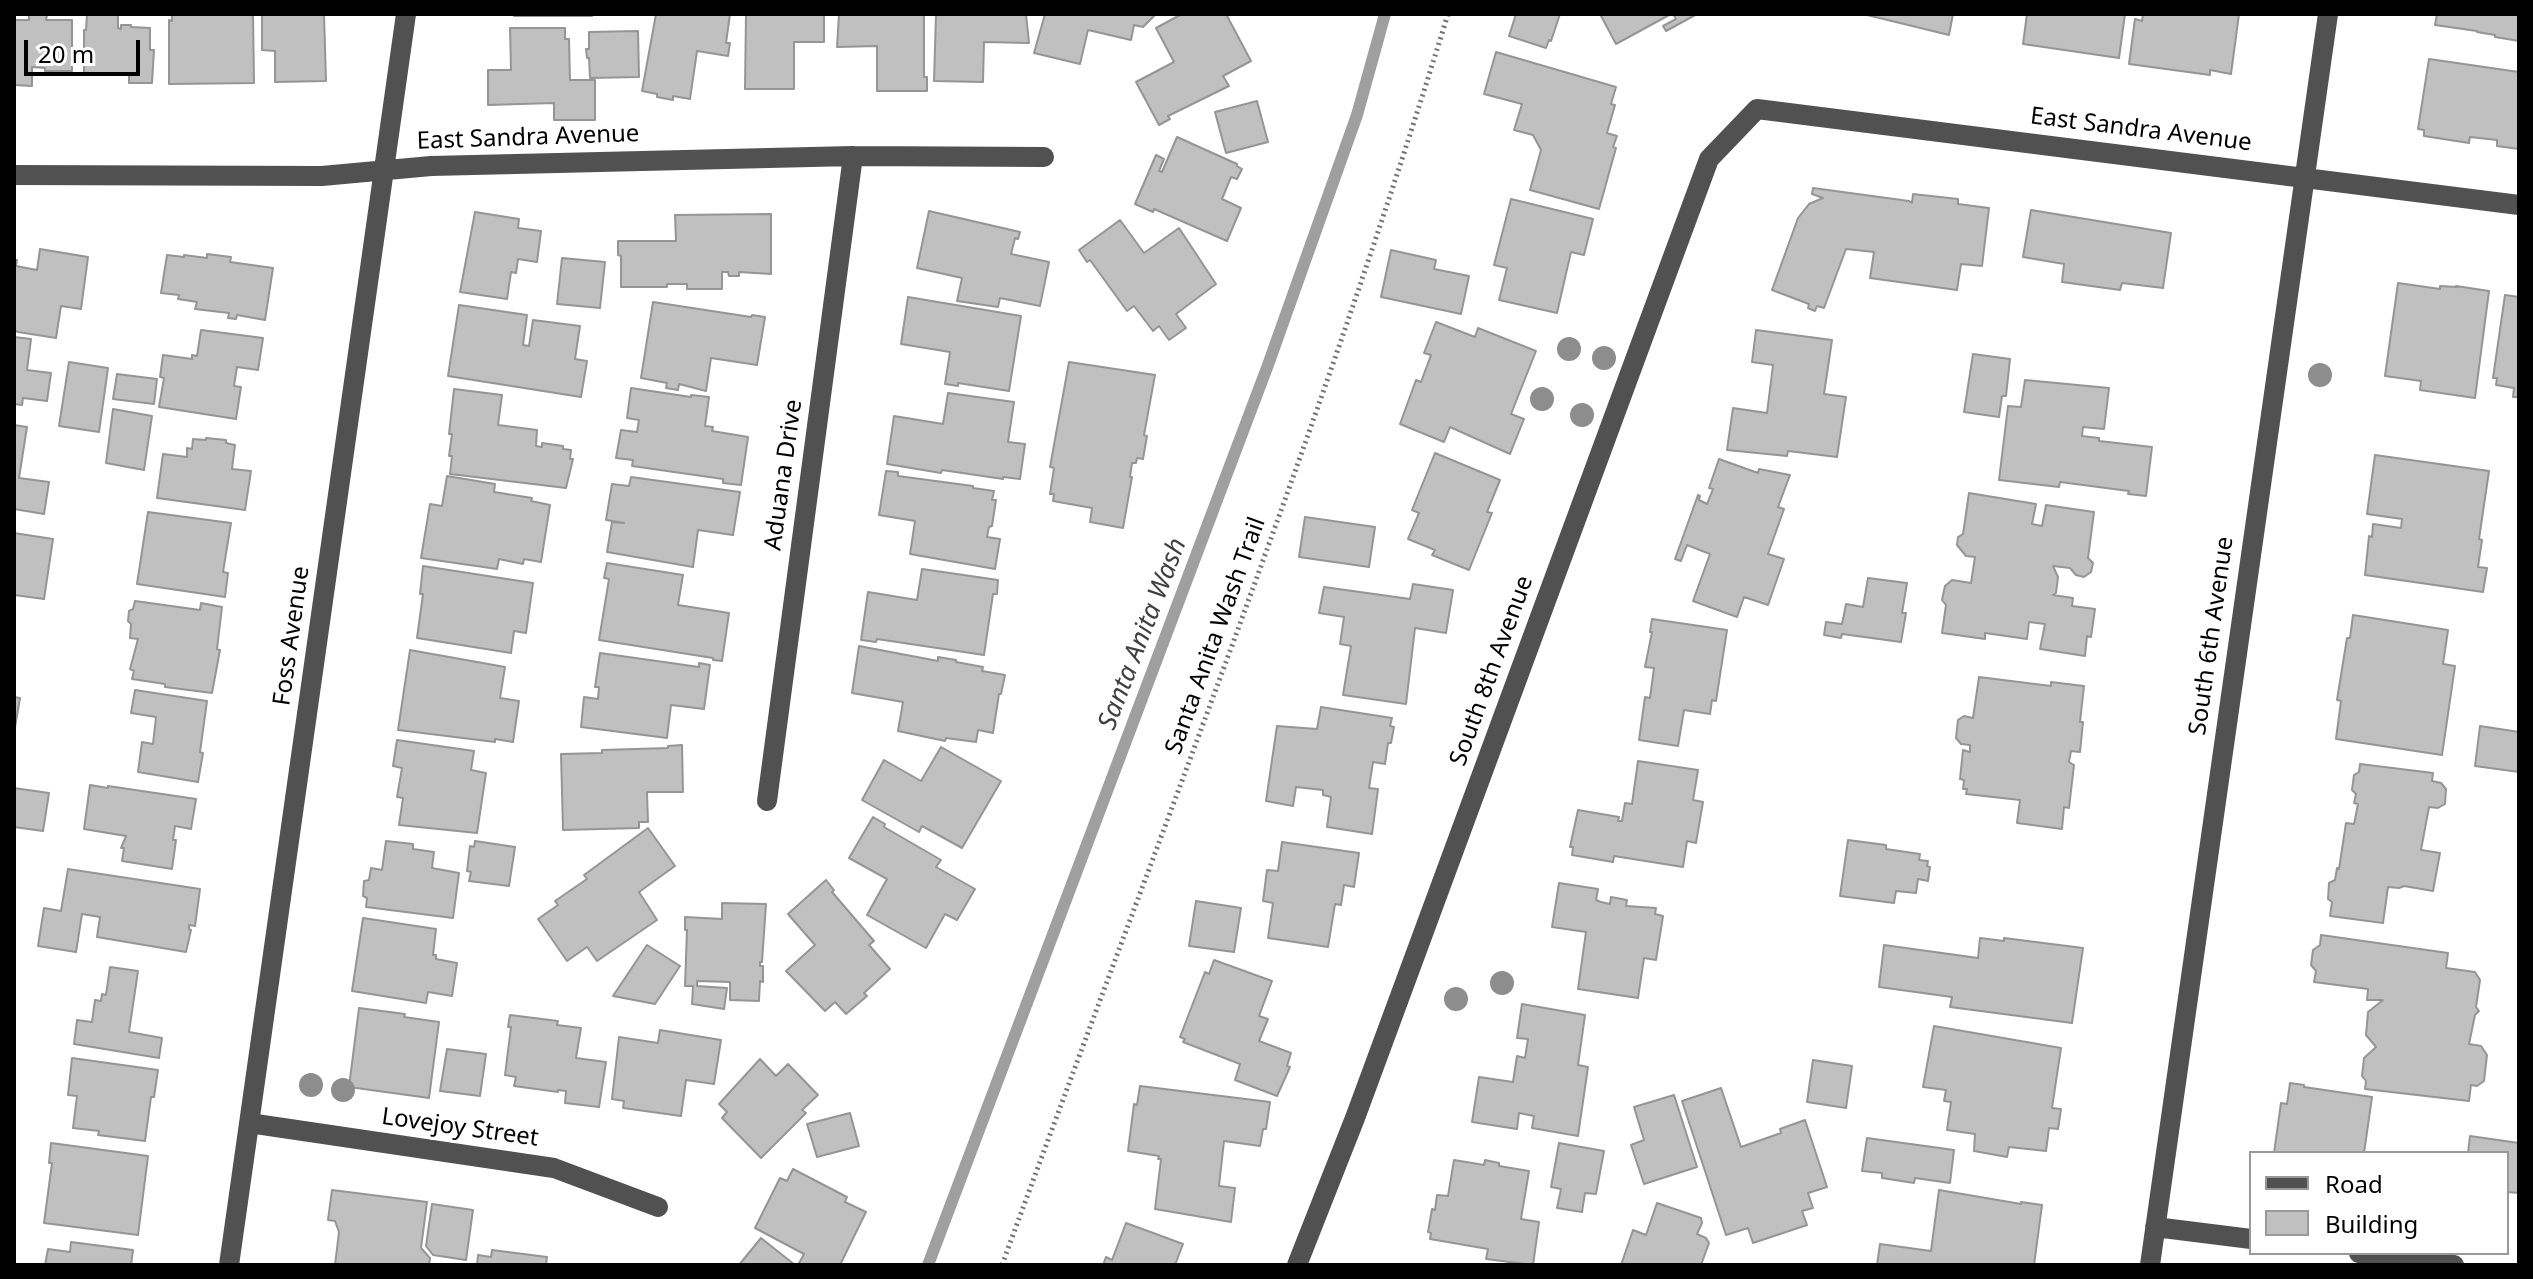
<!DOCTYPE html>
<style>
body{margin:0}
#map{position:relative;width:2533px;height:1279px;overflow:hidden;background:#fff;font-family:"Noto Sans",sans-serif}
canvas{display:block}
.frame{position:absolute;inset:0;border:16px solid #000;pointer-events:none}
.legend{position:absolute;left:2249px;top:1151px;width:260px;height:104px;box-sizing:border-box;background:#fff;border:2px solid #999;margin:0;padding:10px 14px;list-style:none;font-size:24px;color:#000}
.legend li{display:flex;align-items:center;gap:16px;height:40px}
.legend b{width:40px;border:2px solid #999}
.scale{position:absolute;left:24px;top:40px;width:116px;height:36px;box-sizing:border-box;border:4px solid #000;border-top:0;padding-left:10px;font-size:24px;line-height:28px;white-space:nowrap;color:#000;-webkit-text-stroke:6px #fff;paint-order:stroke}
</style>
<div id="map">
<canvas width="2533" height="1279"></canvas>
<div class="frame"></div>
<ul class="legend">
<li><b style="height:10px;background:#515151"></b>Road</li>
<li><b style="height:22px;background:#c0c0c0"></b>Building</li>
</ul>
<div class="scale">20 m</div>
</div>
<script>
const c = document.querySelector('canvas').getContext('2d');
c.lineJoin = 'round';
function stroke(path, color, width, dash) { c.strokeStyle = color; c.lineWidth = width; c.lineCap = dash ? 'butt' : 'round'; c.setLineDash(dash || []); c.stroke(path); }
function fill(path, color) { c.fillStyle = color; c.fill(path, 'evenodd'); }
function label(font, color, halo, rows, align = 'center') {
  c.font = font + ' "Noto Sans",sans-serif'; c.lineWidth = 6; c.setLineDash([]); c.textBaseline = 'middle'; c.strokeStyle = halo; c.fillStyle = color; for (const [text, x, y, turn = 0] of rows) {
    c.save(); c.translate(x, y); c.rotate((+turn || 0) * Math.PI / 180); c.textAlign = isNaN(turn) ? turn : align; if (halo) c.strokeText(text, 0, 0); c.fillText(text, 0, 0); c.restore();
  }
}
const stream = new Path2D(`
 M928,1265l340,-900 89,-250 28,-101`);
const building = new Path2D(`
 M87,14l31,1v13l3,1v-4h10v2l19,1v22h4l-2,33h-23v-8h-45v-45h2z
 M172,14h81l1,69 -85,1v-64l3,1z
 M262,14h62l2,67 -51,1v-31l-13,-1z
 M514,14h78v2h-78z
 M656,14h74l-4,29h4l-2,13 -31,-5 -7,48 -17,-3v4l-16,-3v-3l-15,-3z
 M746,14h78v28h-30v47h-49z
 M839,14h85v63h3v14h-50v-45l-40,1z
 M936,14h90l3,29 -45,-1 -1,40 -49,-1z
 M1045,14h111l-13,13 -9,-2 -3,15 -43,-10 -8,34 -46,-11z
 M1182,14h44l25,47 -28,15 6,10 -61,30 2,3 -11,6 -23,-43 38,-20 -18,-34z
 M1516,14h44l-9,27 -2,-1 -3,8 -37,-12z
 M1600,14h71l-55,30z
 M1673,14h24l-31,17 -3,-5 13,-7z
 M1863,14h90l-4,21z
 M2027,14h98l-6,44 -96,-14z
 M2143,14h96l-8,60 -21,-4v5l-81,-11 6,-45 7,2z
 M2437,14h82v27l-24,-4v-2l-18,-3v-1l-42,-6z
 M29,15h18l-1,5h26v51h-27v-3l-13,-1v19l-18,-1v-65h15z
 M510,28h55v11h4l1,41h25v40h-41v-17l-66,2v-35h23z
 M638,31l1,46 -49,1 -1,-20h-2l-1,-9h3v-17z
 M1496,52l120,35 -5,17 4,1 -8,28 10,3 -4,11 3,1 -17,61 -69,-19 11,-40 -8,-15 -19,-5 8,-26 -38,-10z
 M2429,59l90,13v77l-22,-3v-6l-27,-3 -1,6 -45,-7v-6l-6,-1z
 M1257,101l11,41 -42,11 -11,-41z
 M1177,137l60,27v2l5,3 -5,10 -6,-2 -9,22 19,9 -14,33 -73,-32 -1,3 -18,-8 21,-49 8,4 -5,12 3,1z
 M1813,188l96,13 3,2 1,-9 45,5v5l31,4 -7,58 -21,-2 -4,26 -87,-12 4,-26 -28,-3 -22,59 -7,-2 -2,5 -7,-3 1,-4 -37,-14 26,-72 11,-14 14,-6 -11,-4z
 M1511,199l82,20 -9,36 -13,-3 -14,61 -58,-13 8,-32 -13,-3z
 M2031,210l140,23 -8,55 -41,-5 -2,7 -58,-8 2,-18 -41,-7z
 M929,211l91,21 -2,7 -3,-1 -4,16 38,8 -9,44 -40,-8 -2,9 -41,-6 5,-23 -45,-10z
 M475,212l44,7 -1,9 23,3 -4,31 -19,-3 -2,14 -5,-1 -4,27 -47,-7z
 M771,214v60l-32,-2v4h-10l-1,-4h-6v17h-35v-5h-20v3h-46v-31l-3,-1v-14h58l-1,-26z
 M1120,220l24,33 35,-25 37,56 -40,30 10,14 -17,12 -10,-14 -6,5 -19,-25 -7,5 -37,-51 -3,2 -8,-12z
 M40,249l48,8 -7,52 -20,-3 -5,32 -38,-6 -4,-2v-70h3l-1,6 21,4z
 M1391,250l45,10 -2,9 35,7 -8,38 -80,-17z
 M207,254l24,3 -1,5 43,6 -8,52 -28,-5 -1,4 -8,-1 1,-5 -34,-4 2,-7 -19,-3 1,-4 -18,-2 6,-38 17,2v-2l23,3z
 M562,258l43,4 -5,46 -43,-4z
 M2398,283l42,6v-3l17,1 -1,-1 33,5 -14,107 -55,-8 1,-9 -36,-5z
 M2505,295l14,2v100h-6l1,-9 -18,-3 1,-7h-4z
 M908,297l113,19 -12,75 -51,-8v3l-13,-2 5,-32 -49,-8z
 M653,302l98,15 1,-2 13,2 -8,48 -46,-7 -5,33 -27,-7 -1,6 -12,-2 1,-5 -26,-5z
 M459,305l68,10 -4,30 6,1 4,-26 47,6 -5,33 12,2 -6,36 -133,-21z
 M1436,322l39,15 3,-9 58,23 -25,63 13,5 -14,35 -60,-27 -6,15 -44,-18 16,-44 5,2 10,-27 -7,-2z
 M201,330l62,8 -5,32 -21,-3 -3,19 7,1 -5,32 -77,-12 5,-29 -4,-1 3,-22 29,4v-4l5,1z
 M1756,330l76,10 -8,54 22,3 -9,60 -49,-6 -1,5 -60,-6 6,-42 34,5 6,-48 -21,-3z
 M14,337l17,2 -4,31 24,3 -4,28 -24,-3 -1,7 -8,-1z
 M1973,354l37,5 -4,37h-4l-3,21 -35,-5z
 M69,362l39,6 -9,64 -40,-6z
 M1069,362l86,13 -11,60 3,1 -4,23 -6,-1 -1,5h-4l-2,14h2l-9,51 -33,-6 2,-14 -39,-7 1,-7h-4l4,-26 -4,-1z
 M117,374l40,5 -3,25 -41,-5z
 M2025,380l84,8 -5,41 -21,-2 -1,9 17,2v3l53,6 -6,49 -18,-2 1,-3 -69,-9 -1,5 -60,-7 9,-74 13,1z
 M631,388l60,9v-2l18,2 -4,29 8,1 -1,4 36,6 -7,48 -18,-2v-4l-91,-13 1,-6 -17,-2 5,-28 16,2 2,-12 -12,-2z
 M454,389l48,6 -4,30 39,5 -1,16 6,1v-4l21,3v3l8,1 -1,9h3l-7,29 -116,-14 2,-18h-3l3,-22h-3z
 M948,393l66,9 -6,40 17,2 -5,35 -17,-2v2l-61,-9 -1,3 -54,-9 7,-48 49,8z
 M113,409l39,7 -8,54 -38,-7z
 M14,425l13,2 -8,51 30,4 -5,32 -30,-5v2z
 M206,438l20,2v3l9,2 -3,24 19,2 -6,39 -88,-12 6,-44 24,3v-9l5,1 1,-10 13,1z
 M1435,453l65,27 -13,32 5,1 -23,57 -37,-15 3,-5 -27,-11 11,-26 -7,-3z
 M2375,455l114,16 -10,68 3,1 -4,27 9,1 -4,24 -118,-17 4,-39 3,1 1,-13 28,4 1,-9 -35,-5z
 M1719,459l39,14 1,-4 31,6 -12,32 6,2 -16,45 16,5 -16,46 -24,-8 -7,20 -44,-16 17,-47 -23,-9 -6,16 -6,-2 23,-64 2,1 -1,4 8,4 6,-15 -4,-1z
 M886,471l12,1v4l75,10v2l21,3 -2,9h4l-4,26 -3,1 -2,10 13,2 -5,30 -85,-15 5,-33 -36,-6z
 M447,476l48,8 -1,8 38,6 -1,3 19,4 -9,57 -17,-3 -1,5 -24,-5 -2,10 -76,-11 9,-54 12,2z
 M631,477l109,15 -7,43 -35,-5 -5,37 -86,-15 5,-30 12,1 -18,-3 6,-36 17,2z
 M1969,493l67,11 -4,20 10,2 4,-21 48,7 -6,46 5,5 -2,9 -7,5 -8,-2 -6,-7 -17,-2 5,11 -2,16 -3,2 20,3 -1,8 23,3 -4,28 -4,-1 -2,20 -45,-7 5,-25 -16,-2 -2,17 -42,-6v6l-43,-6 4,-28 -4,-5 3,-14 7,-6 19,3 4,-26 -9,-1 -9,-11 1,-8 5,-3z
 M148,512l83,11 -8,49 5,1 -3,24 -88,-13z
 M1305,517l70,10 -6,40 -70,-10z
 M14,533l39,6 -9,60 -30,-4z
 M607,563l76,12 -5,30 51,8 -7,48 -9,-1v-2l-114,-18 10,-61 -5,-1z
 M423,566l110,17 -7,50 -12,-2 -3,22 -94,-15 6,-44h-3z
 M922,569l76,11 -1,14h-4l-9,61 -107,-16 -1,3 -15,-2 7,-48 49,8z
 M1868,578l39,5 -5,30h4l-5,29 -59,-8 -1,4 -17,-3 2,-13 16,2 4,-20 17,3z
 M1413,584l40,6 -7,43 -31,-5 -9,76 -63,-9 8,-49 -11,-2 4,-27 -25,-4 5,-26 86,12z
 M135,601l65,9 1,-7 21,4 -5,42 3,1 -8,43 -47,-6v-3l-33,-5 2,-8 -4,-2 8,-30 -8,-1 1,-14 -3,-3 1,-10 4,-2z
 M2353,615l95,15 -5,34 12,2 -13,89 -106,-16 5,-38 -4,-1 10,-62h3z
 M1652,619l75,11 -11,71 -4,-1 -2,14 -26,-4 -6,36 -39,-6 6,-43 5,1 4,-30 -9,-1 7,-35h-2z
 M859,646l79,15v-4l18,3v2l27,5 -1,4 23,4 -4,19h-2l-6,39 -15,-3 -2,12 -30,-4 -1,3 -47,-10 5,-29 -51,-9z
 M410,650l95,17 -5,31 19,3 -6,41 -18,-3v3l-97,-12z
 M600,653l99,14v-4l11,2 -6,44 -33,-4 -4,33 -86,-11 3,-30 14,2 1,-12h-4z
 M1979,677l72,9v-4l33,4 -4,36h3l-3,30 -9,-1 -2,11 5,3 -5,43 -5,-1 -2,22 -45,-6 3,-23 -54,-6 1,-5h-4l1,-9 -4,-1 3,-29 7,2v-7l-9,-1 -5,-6 2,-18 6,-4 9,2z
 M135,690l72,11 -7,51 3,1 -5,29 -60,-10 4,-30 11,2 3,-27 -25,-4z
 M14,697l6,1 -6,35z
 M1321,707l71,11 -2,8 4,1 -3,16h-3l-3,21 -12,-2 -4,26 9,1 -6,45 -45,-7 4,-30 -8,-2v-5l-27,-3 -3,19 -27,-5 11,-75 40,3z
 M2480,726l39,6v40l-44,-6z
 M397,740l77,11 -3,19 15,3 -9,60 -78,-8 4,-27 -6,-1 5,-29 -9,-2z
 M682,745l1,47h-36l1,30h-9v6l-76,2 -2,-76 41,-1v-3l66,-2v-2z
 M941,747l60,34 -39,67 -40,-22 -3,6 -57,-32 22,-40 37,21z
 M1638,761l60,9 -5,30 10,2 -7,41 -9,-2 -4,26 -69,-11 -1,6 -41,-7 1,-8h-3l8,-37 41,7 -1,4h4l3,-18 7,1z
 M2360,764l73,9 -1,8 9,2 5,6 -1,15 -7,4 -9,-1 -8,43 19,3 -7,38 -29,-5 -5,2 -11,-1 -5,36 -53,-7 2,-14 -4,-3 1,-16 6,-3 2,-12 2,1 7,-46 8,1 4,-20 -4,-1 2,-9 -4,-4 2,-15 5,-3z
 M90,785l18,3v-2l88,13 -5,30 -16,-3 -2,14h3l-4,29 -50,-8 2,-13h-3l5,-12 -42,-7z
 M14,788l35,5 -6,38 -29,-4z
 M873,817l12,7 -1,3 57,33 -5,7 39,22 -18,31 -12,-6 -19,34 -59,-33 20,-36 -38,-21z
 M648,828l27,38 -36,26 18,28 -60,41 -10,-14 -20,14 -29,-42 20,-14 -3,-4 32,-22 -3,-4z
 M1848,840l38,5v4l34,5 -1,6 9,1 -1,5 3,1 -2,14 -10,-2 -2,14 -20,-2 -2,12 -54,-7z
 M386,841l27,3v5l21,3 -2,16 27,5 -6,45 -87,-11 1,-9 -4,-2 1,-15 5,-1 2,-12 11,2z
 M475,841l40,6 -6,39 -40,-5 2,-9 -4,-1 3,-25 4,1z
 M1282,842l77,11 -5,34 -10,-2 -3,20 -6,-1 -7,43 -60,-9 5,-35 -10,-2 4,-31 11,1z
 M68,869l132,20 -5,37 -6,-1v4l2,1 -5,22 -89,-15 3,-20 -18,-3 -6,38 -38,-6 6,-38 17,3z
 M826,880l8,10 -2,2 42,49 -5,4 21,24 -26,24 3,3 -21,18 -11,-12 -10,9 -39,-40 29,-26 -27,-31z
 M1559,883l39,6 -2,11 5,2 9,2 1,-7 16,3 -1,6 30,2 -1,6 8,2 -7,44 -12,-2 -6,40 -60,-9 8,-57 -34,-5z
 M1196,901l45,7 -7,44 -45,-6z
 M722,903l44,1 -4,58h-2v4h3v16l-3,-1 -1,20 -29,-1v-18l-33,-1v5l30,2 -3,21 -32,-5 1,-18h-8l2,-56h-2v-13l37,2z
 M363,918l73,11 -3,26h3v4l21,4 -5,33 -24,-4 -2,11 -74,-12z
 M2321,935l127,18 -2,15 29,4 5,8 -4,27 3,4 -4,4 -6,29 12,2 6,9 -3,26 -7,5 -6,-1 -2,16 -104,-12 1,-8 -4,-5 2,-18 12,-11 -10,-12 2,-23 15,-12h-16l1,-11 -54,-7 2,-11 -5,-6 2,-15 7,-5z
 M1980,938l24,3v-3l79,10 -11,75 -122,-16 2,-10 -73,-10 5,-42 94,13z
 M647,945l33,21 -25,38 -42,-8z
 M1214,960l58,21 -13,35 9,3 -9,22 32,12 -4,13 3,1 -13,29 -42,-16 5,-16 -57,-22 2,-3 -5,-2 25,-65 4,2z
 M110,967l28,4 -9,61 33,6 -3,20 -85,-14 3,-24 15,2 3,-22 6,1 1,-7 4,1z
 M1522,1004l63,11 -7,50 10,2 -10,69 -46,-8 2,-12 -15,-3 -2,16 -45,-7 7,-45 34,5 4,-26 8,2 3,-19 -11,-1z
 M359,1008l46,6 -1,3 35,5 -10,76 -80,-11z
 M510,1015l48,6 -1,4 24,3 -5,30 30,4 -7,45 -34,-4 1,-12 -8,-1v2l-44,-6 2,-9 -11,-2 6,-48h-3z
 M1934,1026l127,22 -9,60 9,1 -3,20 -9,-1 -3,23 -37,-4 -2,10 -33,-6 1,-17 -28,-4 4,-28 -7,-1 2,-11 -23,-3z
 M660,1030l61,10 -7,44 -28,-4 -5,36 -58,-8 1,-7 -12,-2 7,-62 39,6z
 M447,1049l39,5 -6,42 -40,-5z
 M72,1058l86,12 -4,27h-3l-6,44 -47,-6 1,-4 -26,-3 4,-32 -9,-1z
 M760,1059l16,17 12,-12 30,31 -16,15 4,3 -45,45 -39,-40 5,-6 -8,-8z
 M1813,1060l39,6 -6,42 -39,-6z
 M2290,1083l14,2v2l68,10 -8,56h-90l7,-50 6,1z
 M1140,1086l130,16 -4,27h-3l-3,17 -36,-5 -5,45 16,2 -4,34 -76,-13 6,-50h-3l1,-3 -31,-5 6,-47 3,1z
 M1721,1088l20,59 40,-14 -1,-4 25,-9 22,67 -19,6 5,15 -11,3 5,14 -54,18 -5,-15 -22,7 -44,-134z
 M1674,1095l23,72 -53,17 -13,-39 13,-5 -10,-33z
 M850,1113l9,33 -42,11 -10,-33z
 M2470,1136l49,7v50l-12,-1v-39h-39z
 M1867,1138l87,12 -4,33 -35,-5 -1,5 -32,-5v-5l-20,-2z
 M51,1143l97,13 -10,79 -94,-12 8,-60h-3z
 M1559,1143l45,8 -8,43 -11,-1 -3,19 -25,-4 4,-19 -10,-2z
 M1454,1160l30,5 1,-5 14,3v3l30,5 -8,48 18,3 -6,43 -47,-6 2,-10 -58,-10 1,-6 -3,-1 4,-23 3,1 2,-15 11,1z
 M793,1169l54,28 -2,5 21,10 -26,53h-42l6,-11 -49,-26 25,-50 7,3z
 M332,1190l95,12 -6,46 9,10 -1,7h-94l4,-33 -4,-11 -7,-1z
 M1939,1190l82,14v-2l21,3 -8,60h-157l3,-21 51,7z
 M1657,1203l44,15 1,5 -5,11 9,4 3,5 -8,22h-80l12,-35 13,5z
 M432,1204l41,6 -7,50 -33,-5 -7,-9z
 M1126,1223l57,21 -8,21h-72l3,-8 6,3z
 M761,1238l34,27h-56z
 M71,1242l62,8 -2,15h-86l3,-16 22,3z
 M492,1250l55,7 -1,8h-69l1,-10 13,2z`);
const path = new Path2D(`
 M1002,1265c152,-416 316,-828 446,-1251`);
const minor = new Path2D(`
 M14,175l308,1 109,-10 422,-10 191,1
 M767,801l86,-645
 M249,1123l305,45 104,39
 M2155,1227l96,12
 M2359,1253l95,12
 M229,1265l177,-1251
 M1297,1265l58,-147 354,-959 48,-50 762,96
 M2150,1265l178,-1251`);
const trees = [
 [1569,349],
 [1604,358],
 [2320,375],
 [1542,399],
 [1582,415],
 [1502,983],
 [1456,999],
 [311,1085],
 [343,1090]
];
const streetNames = [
 ["East Sandra Avenue",2141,130,7],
 ["East Sandra Avenue",528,138,-2],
 ["Aduana Drive",784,475,-82],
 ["Foss Avenue",292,636,-82],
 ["Santa Anita Wash Trail",1216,636,-70],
 ["South 6th Avenue",2212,636,-82],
 ["South 8th Avenue",1492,671,-70],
 ["Lovejoy Street",460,1128,8]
];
const waterNames = [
 ["Santa Anita Wash",1143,634,-69]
];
stroke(stream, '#9f9f9f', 12);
fill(building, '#c0c0c0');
stroke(building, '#959595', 2);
stroke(path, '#737373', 5, [2, 4]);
stroke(minor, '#515151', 20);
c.fillStyle = '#8d8d8d';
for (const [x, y] of trees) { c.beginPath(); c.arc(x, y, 12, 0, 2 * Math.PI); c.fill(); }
label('24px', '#000', '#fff', streetNames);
label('italic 26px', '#404040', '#fff', waterNames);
</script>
